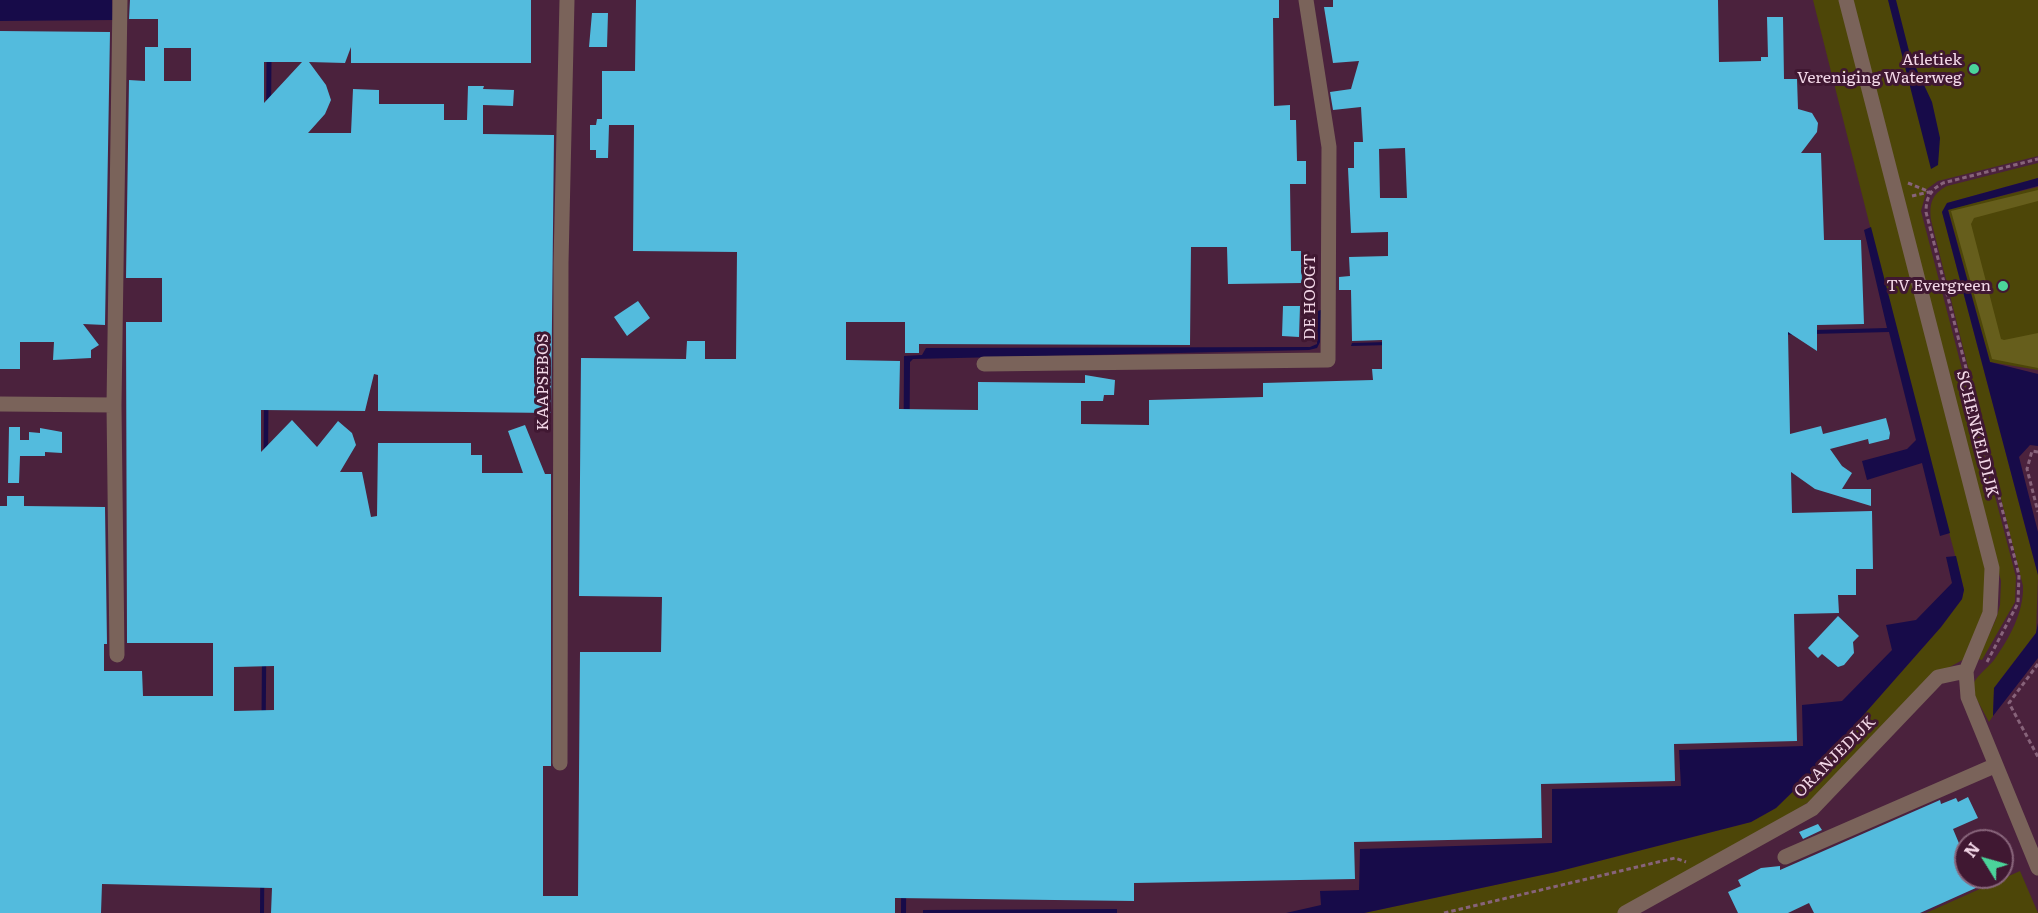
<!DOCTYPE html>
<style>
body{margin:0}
#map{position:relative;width:2038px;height:913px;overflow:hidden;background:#4b223d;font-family:Literata,serif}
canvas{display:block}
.north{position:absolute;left:1954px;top:829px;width:60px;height:60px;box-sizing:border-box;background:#401832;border:2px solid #88657b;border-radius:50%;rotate:307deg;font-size:16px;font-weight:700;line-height:24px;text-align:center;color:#f3d8e8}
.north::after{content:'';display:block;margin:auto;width:21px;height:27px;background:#4bd49b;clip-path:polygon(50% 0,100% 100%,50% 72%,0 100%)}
</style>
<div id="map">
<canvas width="2038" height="913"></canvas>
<div class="north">N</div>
</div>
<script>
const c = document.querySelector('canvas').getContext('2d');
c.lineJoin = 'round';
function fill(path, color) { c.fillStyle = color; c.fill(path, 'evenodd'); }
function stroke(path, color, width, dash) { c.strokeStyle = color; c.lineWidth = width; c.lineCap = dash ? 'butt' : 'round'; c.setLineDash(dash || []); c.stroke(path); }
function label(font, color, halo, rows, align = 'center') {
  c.font = font + ' Literata,serif'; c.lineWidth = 6; c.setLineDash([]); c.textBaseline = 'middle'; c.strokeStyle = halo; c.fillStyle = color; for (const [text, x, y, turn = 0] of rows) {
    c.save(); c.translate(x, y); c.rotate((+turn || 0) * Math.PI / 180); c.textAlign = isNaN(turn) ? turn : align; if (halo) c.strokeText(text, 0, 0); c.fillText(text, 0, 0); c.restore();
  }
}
const green = new Path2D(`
 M1813,0h30l145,566v40l-22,52 -36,20 -114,119 -45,30 -153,86h-254l192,-41 195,-50 25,-14 39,-38 126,-143 21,-28 2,-10 -55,-208z
 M1849,0h189v156l-100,25 -11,8 -6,22 95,366 -1,25 -33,58 -4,-1 18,-40 4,-14 1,-24z
 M2038,163v15l-91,25 -5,9 96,363 -2,58 -42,55 -1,28 -4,6 -18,-33c5,-14 14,-18 23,-29 15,-21 30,-48 29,-74l-92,-366c-2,-17 1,-26 16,-34z
 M2038,187v183l-48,-8 -42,-153z
 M2020,871l18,42h-112z`);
const forest = new Path2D(`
 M2038,190v11l-64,17 -3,6 30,115 3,1 34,-7v35l-46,-9 -41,-148z`);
const water = new Path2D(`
 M0,0h112l1,20 -113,1z
 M267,0h5l-8,913h-4z
 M1888,0h8l14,55 22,47 8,36 -2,27 -7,4z
 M2038,178v8l-90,24 42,152 48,12v72l-8,-1 -11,12 19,75v43l-96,-363 5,-9z
 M1871,227l79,306 -10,3 -18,-73 -55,17 -5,-19 45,-12 9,-9 -27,-108 -538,14 1,-3 535,-15 -23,-98z
 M1321,310l-1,32 -3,6 -8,2 -396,9 -3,3 -4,551h-5l3,-557 18,-1 4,-7 384,-1 7,-3 1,-33z
 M1956,556l8,34 -2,9 -21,28 -126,143 -39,38 -25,14 -195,50 -192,41h-78l35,-8 -1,-14 39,-1 1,-41 192,-6v-54l129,-3 -2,-36 124,-4 -1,-41 40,-4 50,-51 -6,-25 30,-5 36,-37 -6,-26z
 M2038,623v35l-45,58 1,-28 42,-55z
 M1117,909v4h-194v-3z`);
const building = new Path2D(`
 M130,0h401v63h-180v-16l-6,16 -36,-1 17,23 5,15 -6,14 -17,19h43l2,-44 26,1v14h65v16h23l1,-34h16l-1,3 31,1 -1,16 -30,-1v29l71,1 -3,278 -173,-2v-36l-4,-1 -9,37 -104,-1v42l31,-32 25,27 21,-26 14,12 4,12 -16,27h22l9,45 6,-1 1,-73h93v12h11v18h41l-15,-42 17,-6 20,49h6v292h-8v130h35l2,-244h81l1,-55 -83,-1 2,-238 105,1 1,-18h18v18h31l1,-107 -104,-1 1,-126h-25l-1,33h-12v-8h-6v-25h6l1,-6h5v-48h33l1,-71h643v18h-6l1,88 16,-1v15h6l1,41h9v23h-16l1,67h10l1,32 -74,1 -1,-37h-36l-1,98 -271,-1v9h-14v-31h-59v38l54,1 -1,48 79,1v-28l107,1v-8l30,5 -1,15h-10l-1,6h-22v23l68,1v-25l114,-3v-14l110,-3 -1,-11h10v-29l-30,1 -1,-51h-12v-13l11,-1 -1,-19 39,-1v-24l-37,1 -3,-65h6v-26h9l-2,-35 -28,3 -3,-18 21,-3 8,-28 -26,2 -9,-56h9v-7h385l1,62 42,-1v-4h7l-1,-40h16l1,62h13l1,30 14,4 6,10 -1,9 -16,21h20l3,87h37l3,84 -47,1v26l-29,-19 2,102 31,-8 2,8 63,-16 4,15 -1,6 -20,5 -1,-5 -38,10 12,17 10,7 -10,16h29v17l-56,-17 -24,-17 1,41 80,-2 1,58h-17v26h-18l1,18 -45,1 3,127 -123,3 1,37 -134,3 1,54 -188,4 1,37 -221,4v18l-239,-3v15h-624l1,-25 -170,-4 -1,29h-101v-407h7v-10h17v10l81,1 2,137h-3v27h38l1,25h70v-53h-86l-1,-321h36v-44h-36l3,-198 16,1v-34h13v-28h-29zM164,48h27v33h-27zM264,62h38l-38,41zM1405,148l2,50h-27l-1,-49zM274,666v44l-40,1v-44z
 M592,13h16l-1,34h-18z
 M0,31l110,1 -5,293 -22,-1 16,21 -8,5v8l-38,2 1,-18h-34v27h-20z
 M638,301l12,17 -23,18 -13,-19z
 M1283,306h17l-1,31 -17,-1z
 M9,427h11v13h9v-8l11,1v-5l22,4v21l-17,-1v4h-25l-1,27h-11z
 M1838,616l21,20 -6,6 1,11 -10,12 -6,2 -16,-13 -4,4 -10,-10z
 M1968,797l10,21 -25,11 13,31v17h8l4,10 -58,26h-106l-5,-10 -21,10h-50l-10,-21 13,-6 -3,-6 23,-12 19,-2v4l160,-70 1,4 15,-6 2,4z
 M1818,824l4,6 -19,9 -4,-7z`);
const path = new Path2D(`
 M1908,183l22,9
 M1912,196l17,-4
 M2038,452l-6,-1 -5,18 11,43
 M1987,662l31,-59 1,-28 -93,-363c0,-14 4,-22 17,-29l95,-24
 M2038,664l-29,39 29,54
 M1444,913l231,-55 11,4`);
const minor = new Path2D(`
 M1846,0l146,568 -2,45 -24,58 2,26 70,171
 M984,364l344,-4 1,-213 -23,-147
 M0,404l114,1
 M117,655l-3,-250 6,-405
 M560,763l1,-500 6,-263
 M1785,857l209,-91
 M1625,913l187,-104 126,-132 28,-6`);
const markers = [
 [1974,69,6,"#4bd49b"],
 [2003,286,6,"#4bd49b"]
];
const poiNames = [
 ["Atletiek",1962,60],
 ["Vereniging Waterweg",1962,78],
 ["TV Evergreen",1991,286]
];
const streetNames = [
 ["DE HOOGT",1310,297,-90],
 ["KAAPSEBOS",543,382,-90],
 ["SCHENKELDIJK",1977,434,76],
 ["ORANJEDIJK",1835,757,-45]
];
fill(green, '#4d4608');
fill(forest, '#665e1c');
fill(water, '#170b49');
fill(building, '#53bbdd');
stroke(path, '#87637a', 3, [4.5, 3]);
stroke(minor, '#7a635a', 15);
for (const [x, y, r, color] of markers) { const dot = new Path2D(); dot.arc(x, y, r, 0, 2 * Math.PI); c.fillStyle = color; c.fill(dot); stroke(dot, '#401832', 2); }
label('16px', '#f3d8e8', '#401832', poiNames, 'right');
label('16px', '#f3d8e8', '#401832', streetNames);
</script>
